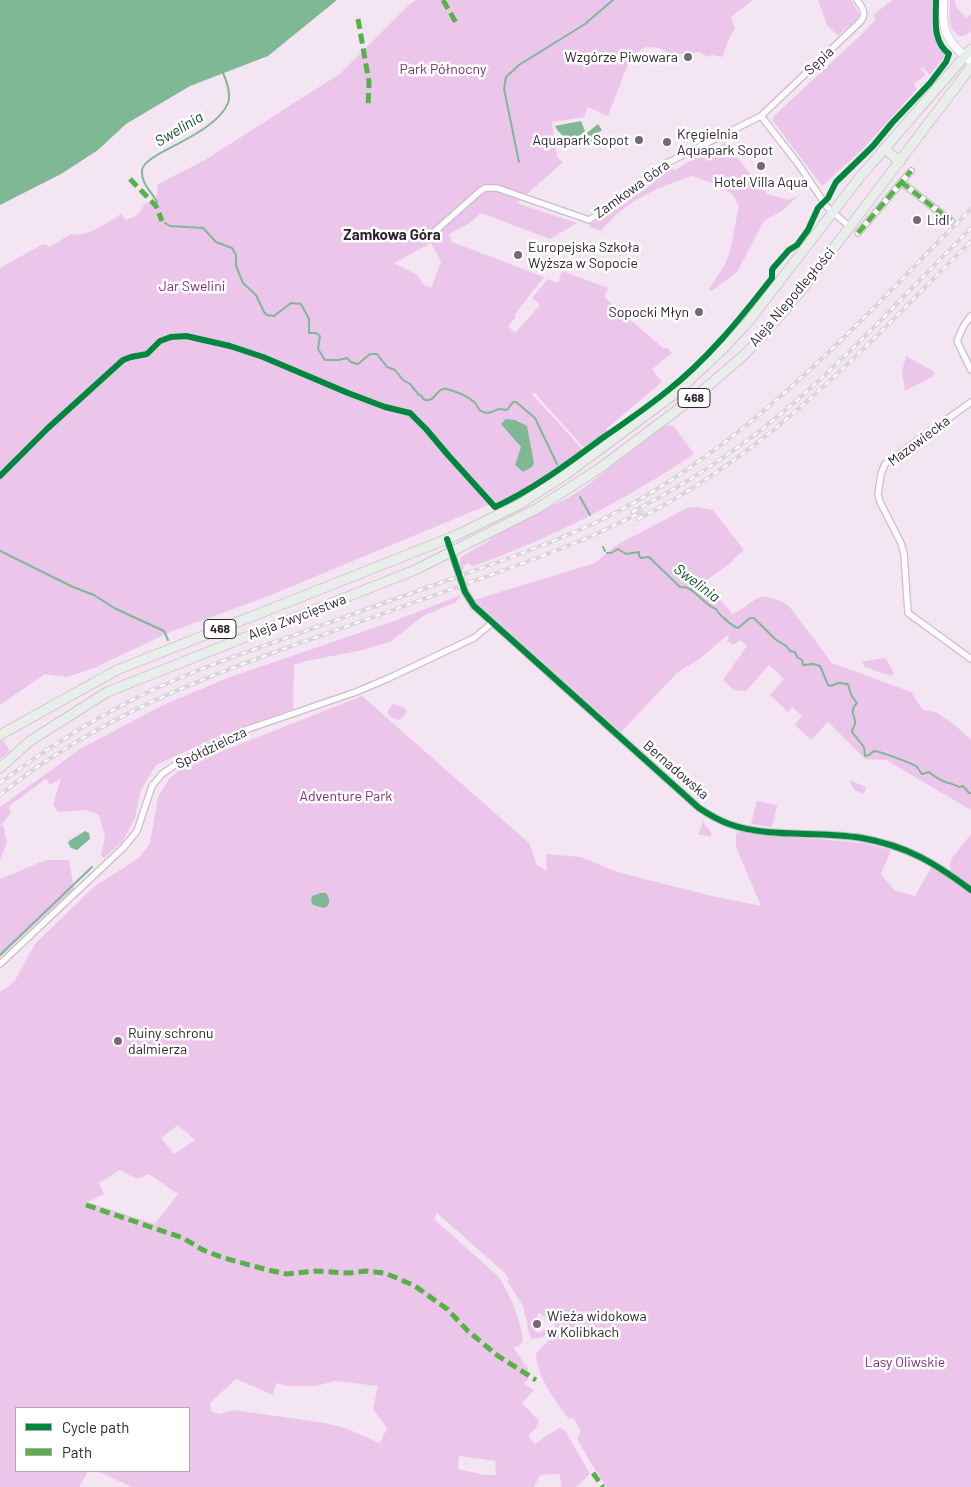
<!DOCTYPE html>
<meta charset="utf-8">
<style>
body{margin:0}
#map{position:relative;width:971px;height:1487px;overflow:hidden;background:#f4e5f3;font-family:Barlow,sans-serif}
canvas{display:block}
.legend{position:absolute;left:15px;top:1407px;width:175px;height:65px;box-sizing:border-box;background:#fff;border:1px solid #aca8ac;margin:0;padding:6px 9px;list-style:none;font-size:15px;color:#302630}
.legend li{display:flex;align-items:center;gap:10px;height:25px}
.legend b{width:25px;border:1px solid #aca8ac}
</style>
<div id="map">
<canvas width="971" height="1487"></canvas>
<ul class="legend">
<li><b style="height:6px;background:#00873e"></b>Cycle path</li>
<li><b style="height:6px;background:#56b246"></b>Path</li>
</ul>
</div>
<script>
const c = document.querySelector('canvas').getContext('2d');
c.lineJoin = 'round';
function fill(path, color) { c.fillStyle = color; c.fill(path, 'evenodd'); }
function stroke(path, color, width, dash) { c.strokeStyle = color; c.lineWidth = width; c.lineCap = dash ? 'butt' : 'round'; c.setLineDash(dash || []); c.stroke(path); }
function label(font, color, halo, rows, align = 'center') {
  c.font = font + ' Barlow,sans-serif'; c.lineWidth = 5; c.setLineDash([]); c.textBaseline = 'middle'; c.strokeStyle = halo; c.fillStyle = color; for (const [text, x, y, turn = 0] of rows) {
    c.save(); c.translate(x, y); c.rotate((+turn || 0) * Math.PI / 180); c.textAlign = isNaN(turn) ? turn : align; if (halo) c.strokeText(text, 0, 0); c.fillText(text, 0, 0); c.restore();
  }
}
const green = new Path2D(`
 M416,0h337l-22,17 4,11c-7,10 -8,19 -13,29l-10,-2 -5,2 -7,-5 -28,3 -13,-7 -13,-1 -15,9 -23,60 -20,-9 -4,10 -32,5 5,35 6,5 -46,41 60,20 -27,16 -69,-26 -14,12 -18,9 3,8 92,35 -29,37 1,3 -8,9 7,7 25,-28 -8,-7 16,-19 10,4 4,-12 46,17 -4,9 59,51h4l5,5 -20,16 10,13 -56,47 3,3 -24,17 -50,-56h-4l52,57 -19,14 -1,3 3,14 -5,-15 -47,30 -26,9 -222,92 -96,35 -76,36 -27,9 -22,-3 -45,31v-437l43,-24 7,3 21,-13c18,3 36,-11 50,-20l5,6c14,-5 13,-7 20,-18l7,3 3,-2 2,-19 47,-24 136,-87 68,-68zM431,243l10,19 -10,26 -7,-3 -8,-11 -22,-11z
 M818,0h33l8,13v4l-21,19 -11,-11z
 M893,0h40c-3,24 -1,36 12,56l-15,19 -8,-8 -1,2 5,6 -12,9 3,5 -54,60 -41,37 -49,-65v-4l90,-84 12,-13 -1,-6z
 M950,0h5l1,7 10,11 5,-4v17l-5,4 -6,1c-13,-7 -10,-23 -10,-36z
 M725,143l42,51 22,6 9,-4 -15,14 -19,11 -27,51 -24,18 -5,1c5,-10 12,-17 17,-27 9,-18 9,-39 14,-58l-7,-12 -17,-10 -23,-8c-38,13 -64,23 -91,55l-13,-5c15,-11 32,-19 47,-30 12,-8 23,-17 34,-28l7,2c11,-9 22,-14 36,-14l2,-7z
 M906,356l29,16 -2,4 -28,15 -3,-19z
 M673,425l21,29c-71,47 -141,84 -221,112l-6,-3 -6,9 -1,-13 4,-4 24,-14 7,-7 71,-35 19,-12 79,-61z
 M697,507l16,3 31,40 -11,9 -1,3 -28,20 29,32c27,-15 25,-26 56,-8l43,57 79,29 12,18 13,2 19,13 16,15v70l-85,-50 -21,-1 -37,-37 -17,18 -16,-15 7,-9 -10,-9 -4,5 -18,-17 14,-16 -15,-14 -23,26 -12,-1 -11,-10 24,-34 -6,-6 -8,5 -6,-5 2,-2 -1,-3 -30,25 -20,12 -57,60 -147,-132 121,-37 20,-17 72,-38z
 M461,595l-5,7 -33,14 -33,26 -32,9 -52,10 -12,4 -1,44 -69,25 -68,31 -15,25 -6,28 -12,23 -19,17 -3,-3 4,-19 -6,-21 -12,-5 -29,2 -5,-7 8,-27 -11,7 -4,-6 -37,27 2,7 -11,13v-19l80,-58 83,-44 67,-28 167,-57z
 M883,658l3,1 8,14 -3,3 -26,-9 -3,-5z
 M362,696l167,147 8,22 10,6 -1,-17 35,3 36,15 95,24 49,10 -25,-59v-13l5,-3 16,3 107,9 27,7 -10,24 13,16 21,6 17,-30 39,26v595h-364l-18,-27 -12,-22 4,-7 -7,-12 -6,-1c-14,-20 -31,-40 -32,-65l21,-21 -4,-11 -1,1 -13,-9 -5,10 2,4 -1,5 4,1 10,-6 1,2 -7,8 -10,2 -3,-2 -7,-31 -16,-25 2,-2 -4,-6 -68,-60 -3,6 65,58 13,24 9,27 2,13 -4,5 -6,1 15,22v10l-4,5 10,6 -12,13 17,18 -4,8 -6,5 1,5 5,5 12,-9 13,-7 5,2 25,44 -14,13h-15l-1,-13 -20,1 -6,12h-402l-35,-16h92v-63h-173v63h72l-9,16h-79v-495l14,-10 21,-38 60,-58 44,-28 11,-15 8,-46 11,-18 14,-12 32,-13zM178,1125l17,15 -21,14 -13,-16zM120,1170l17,9 12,-5 29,20 -23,30 -68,-22 17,-8 -5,-11zM236,1379l37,16 3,-12 11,3h29l19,-5 43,5 -5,23 14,19 -6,13 -2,2 -31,-14 -23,-6 -92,-13 -14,4 -7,-2 -2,-9zM459,1456l36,5 1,14h-12l-26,-6z
 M395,704l2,2 6,1 4,5 -7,8 -10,-3 -3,-5 4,-5v-2z
 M3,740l7,11 -10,8v-18z
 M849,780l17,7 -2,7 -10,-4z
 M757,801l20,4 -5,22 -21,-3z
 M703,822l9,12 -2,3 -12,-3z
 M3,825l4,18 -7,17v-33z
 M971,834v52l-18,-12 -4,-8 3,-8z
 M46,860h23l5,29 -74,68v-78z`);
const water = new Path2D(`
 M0,0h337l-69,56 -78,30 -64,38 -28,26 -37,24 -61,31z
 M581,121l4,10 -14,12c-5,-7 -12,-8 -16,-17z
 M598,124l4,6 -4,3 -4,11 -11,-8z
 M506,419l9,1 12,6 7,37 -2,4 -9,5 -8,-7 6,-18 -20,-23z
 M85,831l4,2 1,6 -13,11 -6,-2 -3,-5 1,-2z
 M321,893h5c4,5 5,13 -2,15l-11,-3 -2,-4 1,-5z`);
const stream = new Path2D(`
 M519,162l-15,-73 2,-12 13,-12 66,-41 28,-24
 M157,202c-5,-10 -16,-18 -15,-31 0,-7 10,-13 15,-16 21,-12 62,-29 71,-52 3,-9 -1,-21 -5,-30
 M165,223l5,3 33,2 13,14 16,6 4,7v11l7,17 13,12 8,17 3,3 7,1 17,-13 10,1 8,15v14h7l4,3 -2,13 7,11h14l8,-2 4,4 7,2 12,-10h7l10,13 8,3 8,10 7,4 9,11 3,1 1,3c12,6 13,-12 23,-10 9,2 21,7 28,13 4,3 3,7 7,9 9,5 13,-2 19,-2 2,0 5,1 7,1l6,-8h3l19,16 22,46
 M580,497l10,18
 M603,547l2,4
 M0,551l73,36 21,8 20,13 50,23 4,9
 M607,553h4l7,-4 8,5 13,-2v4l2,2 8,-1 31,30c3,0 6,0 8,1 10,5 17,17 28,21 2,5 16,17 22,19l12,-10h4l21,21 11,7 4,5 5,1 2,5 5,3 1,5 10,-1 7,2 8,19 3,1 7,-3 10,1 3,11 6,8c-9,9 -1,12 -2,21 -1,3 -3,5 -3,8l12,15 1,9 4,-1 5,-4c5,0 40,13 43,16 2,2 3,5 5,7l7,-2c3,3 10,7 14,9 6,3 10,2 16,6l4,-1 6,7h2
 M0,955l92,-88`);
const street = new Path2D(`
 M761,116l38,49 28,42 23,20
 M901,182l50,39
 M433,233l46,-41 6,-4h12l92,32 11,-7 67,-50 94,-47 100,-95c6,-8 1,-14 -4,-21
 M858,233l53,-62
 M971,316l-7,9 -7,16 14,29
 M971,402l-86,62 -4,10 -3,20 2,8 21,41 3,11 4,59 63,46
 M447,539l18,53 9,14 225,202c9,6 19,12 30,16 42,15 89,6 133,14 45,8 73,25 109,52
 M0,964l124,-117 13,-16 15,-45 10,-12 13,-9 35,-19 38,-17 108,-37 33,-14 85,-40 18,-15`);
const secondary = new Path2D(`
 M943,0c0,35 2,38 28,62`);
const primary = new Path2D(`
 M884,148l16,14
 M0,735l117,-65 340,-135 63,-31 45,-29 111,-82 47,-44 26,-28 111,-144 111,-128
 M0,768l30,-27 77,-49 308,-122 123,-62 62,-40 101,-76 42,-36 22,-23 36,-42 170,-224`);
const rail = new Path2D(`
 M632,512c47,-24 92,-53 134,-86 74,-59 138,-131 205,-198
 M638,519c134,-68 228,-173 333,-278
 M0,783c43,-32 88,-61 136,-85 48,-24 99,-42 150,-60 56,-20 112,-40 168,-60 50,-18 101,-36 149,-59 147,-73 254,-196 368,-310
 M0,795c97,-78 199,-116 314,-157 78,-28 157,-55 236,-85l42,-17 50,-24`);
const quiet = new Path2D(`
 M443,0l15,26
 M358,19l11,63 -1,26
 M130,179l26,27 6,15
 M901,182l50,39
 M858,233l53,-62
 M86,1205l97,33 20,12 21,8 44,12 19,4 28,-3 34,2 17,-2 18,2 13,5 18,8 32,23 21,22 30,25 38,24
 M593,1473l10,14`);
const cycleway = new Path2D(`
 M0,476l48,-48 75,-68 8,-3 16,-3 13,-13 11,-4 15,-1 44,10 33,11 85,36 37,14 25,6 16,16 22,26 47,52c39,-18 72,-43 106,-68 22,-15 44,-30 65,-47 41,-32 74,-73 106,-114v-8l2,-3 15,-17 8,-5 11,-15 10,-22 10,-10 8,-16 37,-36 19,-23 38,-40 16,-21 3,-8c-17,-13 -13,-35 -13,-54
 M447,539l18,53 9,14 225,202c9,6 19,12 30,16 42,15 89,6 133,14 45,8 73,25 109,52`);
const markers = [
 [688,57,5,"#756974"],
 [639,140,5,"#756974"],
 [667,142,5,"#756974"],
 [761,166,5,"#756974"],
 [917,220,5,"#756974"],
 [518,255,5,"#756974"],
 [699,312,5,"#756974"],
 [118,1041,5,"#756974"],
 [537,1324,5,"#756974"]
];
const shields = [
 [694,398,32],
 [220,629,32]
];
const shieldNames = [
 ["468",694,398],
 ["468",220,629]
];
const poiNames = [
 ["Wzgórze Piwowara",678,57,"right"],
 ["Kręgielnia",677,134],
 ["Aquapark Sopot",677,150],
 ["Aquapark Sopot",629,140,"right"],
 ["Hotel Villa Aqua",761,182,"center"],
 ["Lidl",927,220],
 ["Europejska Szkoła",528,247],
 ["Wyższa w Sopocie",528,263],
 ["Sopocki Młyn",689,312,"right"],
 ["Ruiny schronu",128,1033],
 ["dalmierza",128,1049],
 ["Wieża widokowa",547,1316],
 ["w Kolibkach",547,1332]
];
const streetNames = [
 ["Sępia",819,61,-43],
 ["Zamkowa Góra",632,189,-36],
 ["Aleja Niepodległości",792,297,-50],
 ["Mazowiecka",919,441,-37],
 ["Aleja Zwycięstwa",297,617,-21],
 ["Spółdzielcza",211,748,-26],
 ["Bernadowska",676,770,41]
];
const parkNames = [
 ["Park Północny",443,69],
 ["Jar Swelini",192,286],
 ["Adventure Park",346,796],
 ["Lasy Oliwskie",905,1362]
];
const waterNames = [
 ["Swelinia",179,129,-31],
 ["Swelinia",697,583,37]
];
const neighbourhoodNames = [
 ["Zamkowa Góra",392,235]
];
fill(green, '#ebc6ea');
fill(water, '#7eb894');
stroke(stream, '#7eb894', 2);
stroke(street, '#cabeca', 8);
stroke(secondary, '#cabeca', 9);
stroke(primary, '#cec6ce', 11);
stroke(street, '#fdfbfd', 5.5);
stroke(secondary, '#fdfbfd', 8);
stroke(primary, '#e9eeeb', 9);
stroke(rail, '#d9d5d9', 4);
stroke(rail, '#fff', 2, [5.5]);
stroke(quiet, '#56b246', 5, [10, 5]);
stroke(cycleway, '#00873e', 6);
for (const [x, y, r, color] of markers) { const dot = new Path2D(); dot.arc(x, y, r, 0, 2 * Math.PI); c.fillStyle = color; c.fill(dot); stroke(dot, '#fff', 2); }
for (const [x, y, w] of shields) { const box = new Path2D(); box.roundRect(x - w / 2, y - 9.5, w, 19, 4); c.fillStyle = '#fff'; c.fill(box); stroke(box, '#302630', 1); }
label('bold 12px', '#302630', null, shieldNames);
label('14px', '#302630', '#fff', poiNames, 'left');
label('14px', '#302630', '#fff', streetNames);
label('14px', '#7e2d7f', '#fff', parkNames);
label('italic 15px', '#0c4f29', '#fff', waterNames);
label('bold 15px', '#302630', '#fff', neighbourhoodNames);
</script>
